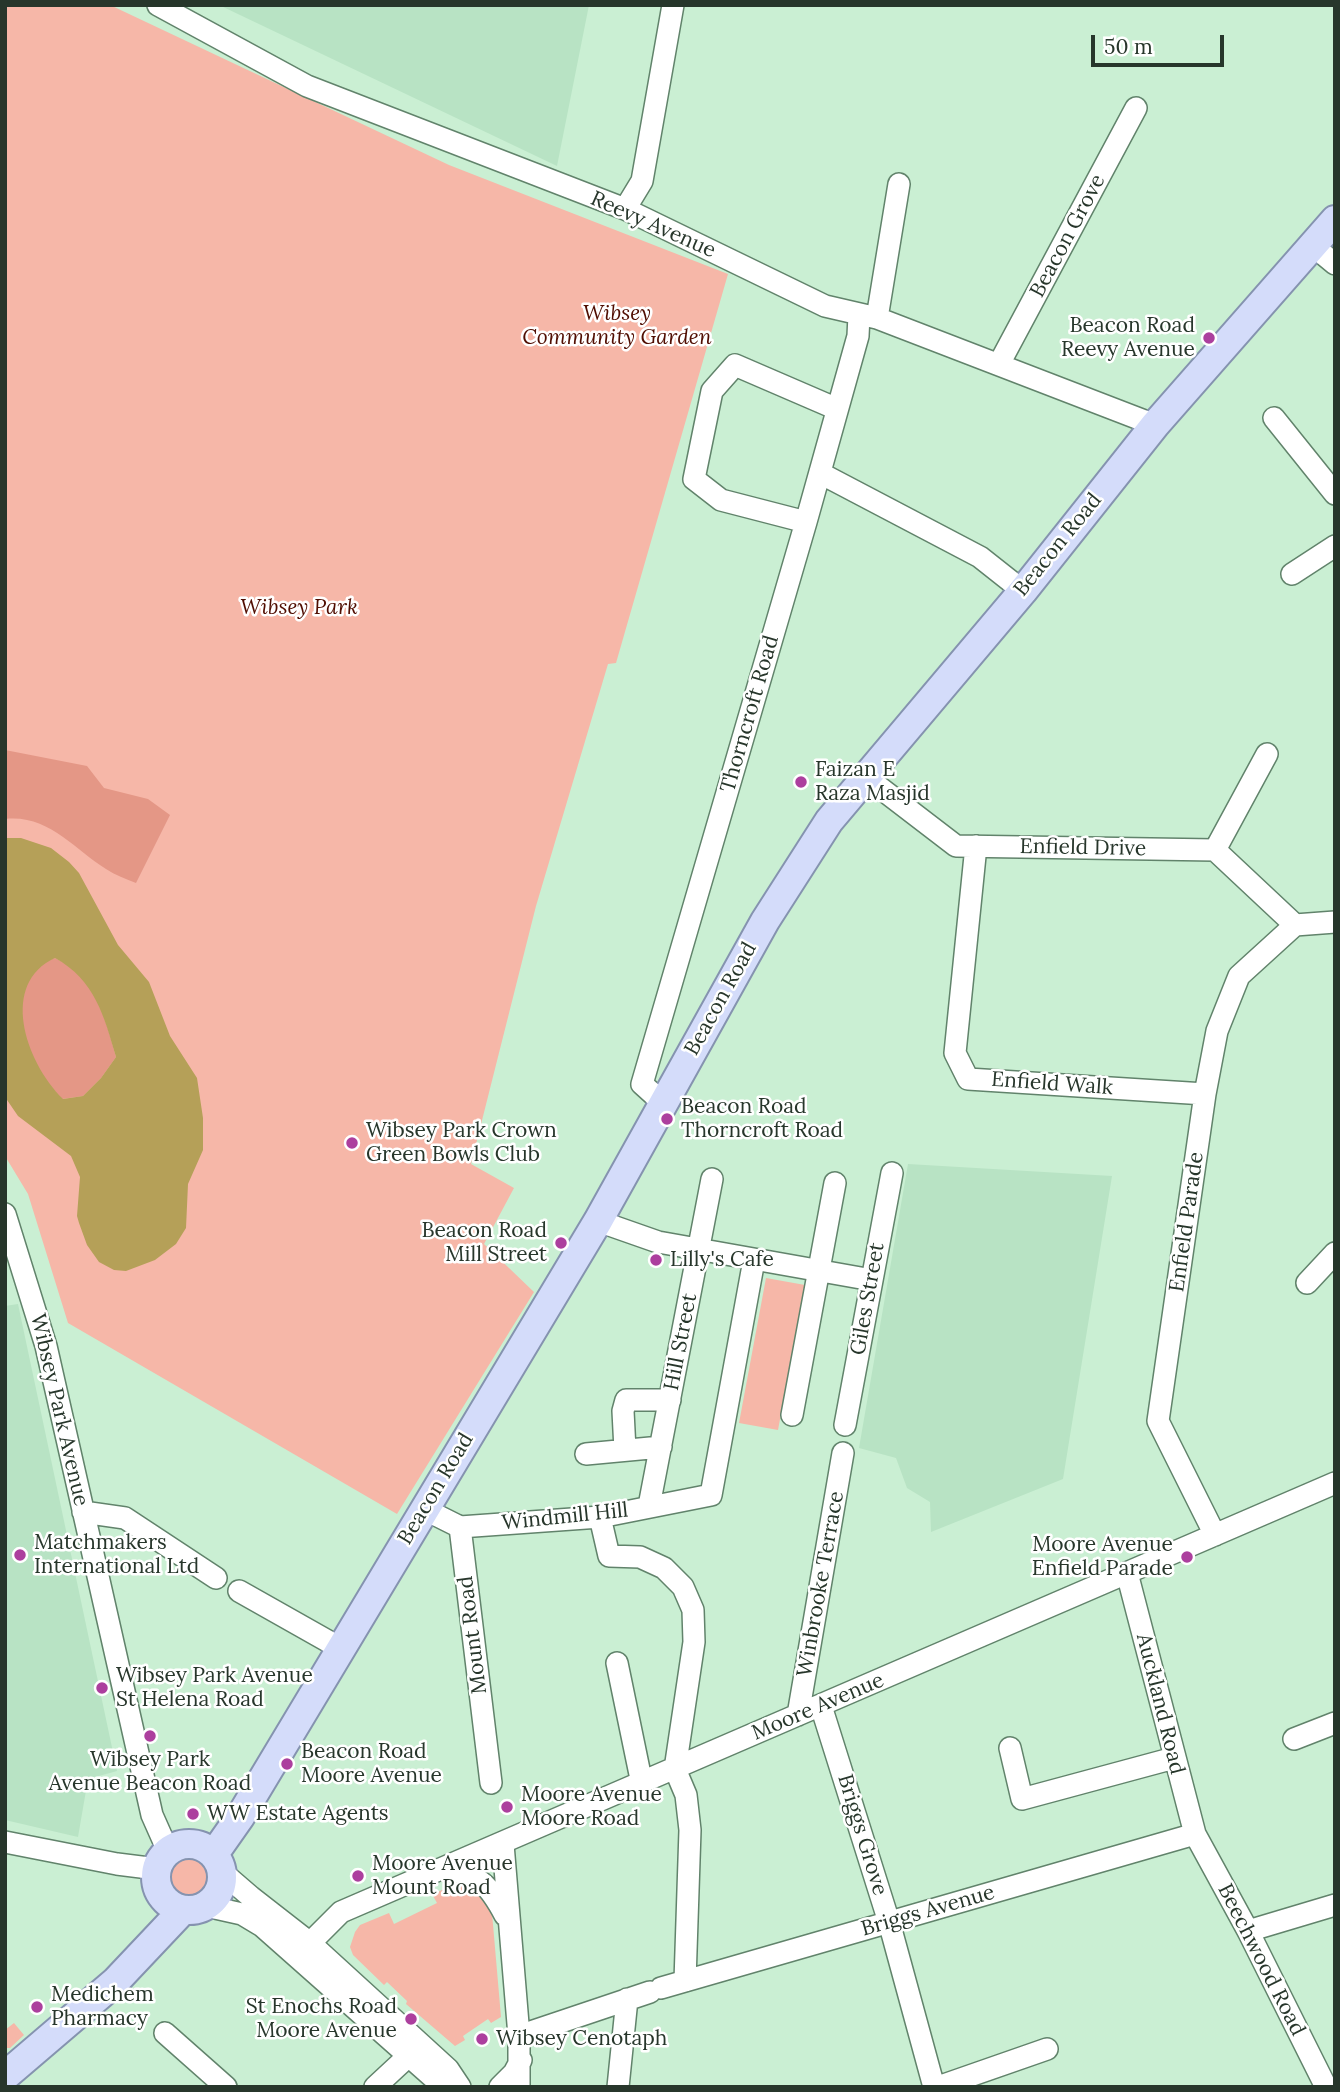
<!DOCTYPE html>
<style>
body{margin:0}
#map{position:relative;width:1340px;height:2092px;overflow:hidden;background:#caefd3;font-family:Lora,serif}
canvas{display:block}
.frame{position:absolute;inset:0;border:7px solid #27362b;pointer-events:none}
.scale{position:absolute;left:1091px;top:35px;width:133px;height:32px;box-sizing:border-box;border:4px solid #27362b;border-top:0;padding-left:9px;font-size:21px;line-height:24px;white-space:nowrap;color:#27362b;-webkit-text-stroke:5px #fff;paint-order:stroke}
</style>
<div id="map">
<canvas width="1340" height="2092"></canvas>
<div class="frame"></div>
<div class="scale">50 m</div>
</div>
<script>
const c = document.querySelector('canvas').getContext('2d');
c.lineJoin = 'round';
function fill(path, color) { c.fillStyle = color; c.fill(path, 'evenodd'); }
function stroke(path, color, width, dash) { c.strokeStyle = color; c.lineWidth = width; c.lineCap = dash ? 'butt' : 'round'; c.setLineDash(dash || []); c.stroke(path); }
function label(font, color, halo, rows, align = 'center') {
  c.font = font + ' Lora,serif'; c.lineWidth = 5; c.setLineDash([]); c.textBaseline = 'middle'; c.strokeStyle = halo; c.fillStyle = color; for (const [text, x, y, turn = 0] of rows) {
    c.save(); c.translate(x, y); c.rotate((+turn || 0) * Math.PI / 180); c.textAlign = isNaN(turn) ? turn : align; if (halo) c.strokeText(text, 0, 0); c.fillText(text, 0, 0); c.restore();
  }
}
const built = new Path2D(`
 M219,5h370l-32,161z
 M908,1164l204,12 -49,303 -132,53 -1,-30 -23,-14 -11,-30 -37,-10z
 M18,1304l99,467 -29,8 -10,58 -73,-17v-514z`);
const green = new Path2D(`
 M5,5h105l339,160 279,109 -112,389 -8,1 -72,242 -65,258 43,24 -30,56 50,48 -137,222 -329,-191 -40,-129 -23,-38z
 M766,1278l39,7 -27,145 -39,-7z
 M165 1878a26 26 0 1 1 52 0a26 26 0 1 1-52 0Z
 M460,1883l17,5 15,25 9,104 -10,6 -3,-4 -25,17 2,4 -10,6 -49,-42 1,-3 -20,-19 -3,3 -31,-30 -3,-8 5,-15 5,-7 29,-12 5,11 43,-21 -5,-9z
 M14,2023l10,12 -14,13h-5v-18z`);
const forest = new Path2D(`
 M5,750l82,16 17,22 44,11 22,16 -34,68c-10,-4 -21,-8 -30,-14 -32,-20 -58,-55 -101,-50z
 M55,958c6,3 14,7 19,11 25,20 34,60 42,88l-15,21 -18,18 -21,3c-26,-29 -55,-65 -44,-106 7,-24 15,-27 37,-35z`);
const water = new Path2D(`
 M5,838h16l30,10 18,14 10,11 39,72 31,37 21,54 27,42 6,40v32l-15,34 -2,44 -10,16 -21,16 -29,11 -12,-1 -15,-8 -12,-17 -8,-22 -2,-7 3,-39 -9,-21 -53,-40 -13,-19zM55,958c40,22 49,58 61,99l-15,21 -18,18 -20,3c-39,-39 -63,-116 -8,-141z`);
const minor = new Path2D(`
 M158,5l149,81 318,123 200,97 52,12 278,107
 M625,209l17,-28 31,-176
 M1312,245l23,19
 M877,318l22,-134
 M999,364l137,-256
 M1274,418l61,76
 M820,473l160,84 43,34
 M806,522l-85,-22 -27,-21 18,-88 23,-26 102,44
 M1292,574l43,-28
 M866,777l90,69 259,4 80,75
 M976,846l-21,207 13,26 237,15
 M1215,850l52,-96
 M1295,925l40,-3
 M663,1103l-21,-19 164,-562 52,-186 1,-21
 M5,1214l41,132 106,469 16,36
 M598,1221l60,21 214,38
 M1307,1283l28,-30
 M792,1415l43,-232
 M845,1425l47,-252
 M625,1450l-2,-39 3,-11h44
 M586,1454l75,-7
 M649,1506l63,-327
 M424,1509l36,18 31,256
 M83,1512l42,6 91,60
 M600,1517l9,39 31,1 24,11 19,19 10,23 1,32 -19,127 11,26 4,35 -5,151
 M460,1527l140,-10 111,-22 43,-235
 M1215,1535l-57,-114 47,-327 12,-63 22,-55 56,-51
 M1127,1573l68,261 53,97 78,156
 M239,1591l101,57
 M617,1663l25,121
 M821,1706l68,216 45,165
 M798,1715l45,-262
 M1294,1739l41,-16
 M1010,1748l12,51 152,-41
 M5,1842l112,22 40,5
 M503,1844l16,192v51
 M443,1870c36,3 46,15 62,45
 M222,1872l29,25 59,46 138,126 12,18
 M206,1906l36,8 20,12 175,155 10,6
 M1248,1931l87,-26
 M310,1943l31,-31 994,-429
 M661,1988l534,-154
 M165,2033l61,54
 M519,2036l131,-44
 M375,2087l42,-39
 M500,2087l14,-14 7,-13
 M618,2087l9,-88
 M938,2087l109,-38`);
const major = new Path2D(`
 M156 1877a33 33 0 1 1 66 0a33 33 0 1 1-66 0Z
 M214,1854l26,-37 358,-596 167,-300 64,-100 194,-230 132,-166 180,-205
 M5,2076l110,-94 68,-72`);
const markers = [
 [1209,338,7,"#ac3f9e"],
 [801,782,7,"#ac3f9e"],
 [667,1119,7,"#ac3f9e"],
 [352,1143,7,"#ac3f9e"],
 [561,1243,7,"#ac3f9e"],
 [656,1260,7,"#ac3f9e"],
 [20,1555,7,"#ac3f9e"],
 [1187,1557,7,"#ac3f9e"],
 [102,1688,7,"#ac3f9e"],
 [150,1736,7,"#ac3f9e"],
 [287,1764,7,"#ac3f9e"],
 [507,1807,7,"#ac3f9e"],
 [193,1814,7,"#ac3f9e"],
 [358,1876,7,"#ac3f9e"],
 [37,2007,7,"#ac3f9e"],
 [411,2019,7,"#ac3f9e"],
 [482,2039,7,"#ac3f9e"]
];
const streetNames = [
 ["Reevy Avenue",653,225,24],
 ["Beacon Grove",1068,236,-62],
 ["Beacon Road",1058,545,-51],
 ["Thorncroft Road",750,714,-74],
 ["Enfield Drive",1083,848,1],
 ["Beacon Road",721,999,-61],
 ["Enfield Walk",1052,1084,4],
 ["Enfield Parade",1187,1222,-82],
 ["Giles Street",868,1299,-80],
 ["Hill Street",681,1342,-79],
 ["Wibsey Park Avenue",59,1410,77],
 ["Beacon Road",436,1489,-59],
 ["Windmill Hill",565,1517,-6],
 ["Winbrooke Terrace",821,1584,-80],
 ["Mount Road",473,1635,-97],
 ["Auckland Road",1160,1704,76],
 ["Moore Avenue",818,1707,-23],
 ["Briggs Grove",862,1835,73],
 ["Briggs Avenue",928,1911,-16],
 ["Beechwood Road",1261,1960,63]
];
const parkNames = [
 ["Wibsey",617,314],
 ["Community Garden",617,338],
 ["Wibsey Park",299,608]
];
const poiNames = [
 ["Beacon Road",1195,326,"right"],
 ["Reevy Avenue",1195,350,"right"],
 ["Faizan E",815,770],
 ["Raza Masjid",815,794],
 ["Beacon Road",681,1107],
 ["Thorncroft Road",681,1131],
 ["Wibsey Park Crown",366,1131],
 ["Green Bowls Club",366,1155],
 ["Beacon Road",547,1231,"right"],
 ["Mill Street",547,1255,"right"],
 ["Lilly's Cafe",670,1260],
 ["Matchmakers",34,1543],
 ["International Ltd",34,1567],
 ["Moore Avenue",1173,1545,"right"],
 ["Enfield Parade",1173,1569,"right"],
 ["Wibsey Park Avenue",116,1676],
 ["St Helena Road",116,1700],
 ["Beacon Road",301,1752],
 ["Moore Avenue",301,1776],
 ["Wibsey Park",150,1760,"center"],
 ["Avenue Beacon Road",150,1784,"center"],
 ["Moore Avenue",521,1795],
 ["Moore Road",521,1819],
 ["WW Estate Agents",207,1814],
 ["Moore Avenue",372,1864],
 ["Mount Road",372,1888],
 ["Medichem",51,1995],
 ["Pharmacy",51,2019],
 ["St Enochs Road",397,2007,"right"],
 ["Moore Avenue",397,2031,"right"],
 ["Wibsey Cenotaph",496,2039]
];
fill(built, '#b8e3c4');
fill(green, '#f6b7a8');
fill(forest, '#e49786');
fill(water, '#b5a058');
stroke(minor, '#61836b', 24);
stroke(major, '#8593af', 32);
stroke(minor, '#fff', 21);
stroke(major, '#d4dcfa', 28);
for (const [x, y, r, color] of markers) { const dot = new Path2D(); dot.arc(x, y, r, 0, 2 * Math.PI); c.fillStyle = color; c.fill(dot); stroke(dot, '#fff', 2.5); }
label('21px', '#27362b', '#fff', streetNames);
label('italic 21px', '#500d01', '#fff', parkNames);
label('21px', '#27362b', '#fff', poiNames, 'left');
</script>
